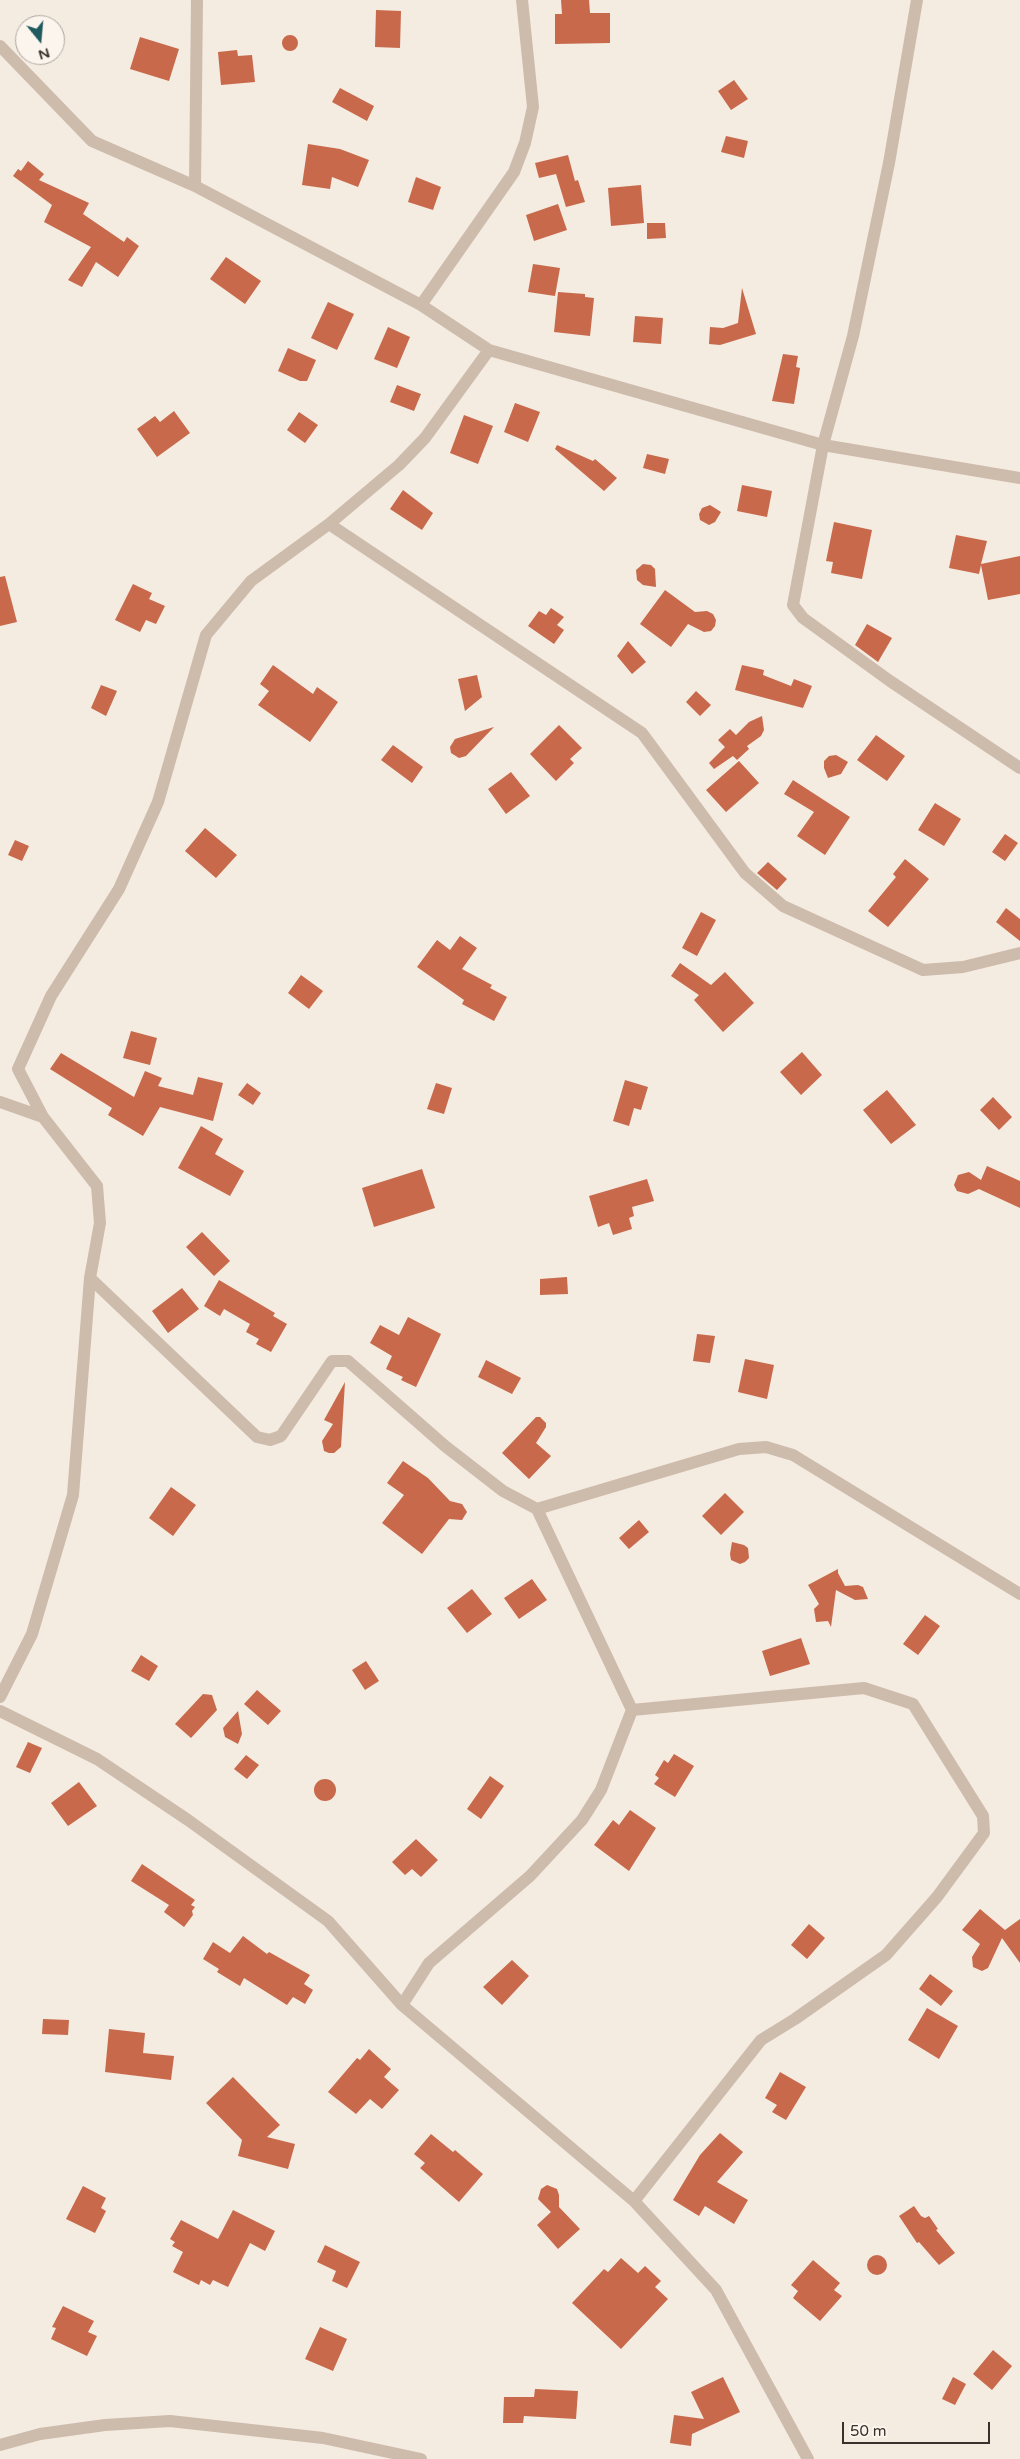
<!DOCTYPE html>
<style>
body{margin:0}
#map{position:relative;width:1020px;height:2459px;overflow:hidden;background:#f4ebe1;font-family:"Varela Round",sans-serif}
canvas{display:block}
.north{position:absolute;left:15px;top:15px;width:50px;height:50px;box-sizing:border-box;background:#fbf5ee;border:1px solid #aea6a0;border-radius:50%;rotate:163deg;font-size:14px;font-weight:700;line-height:20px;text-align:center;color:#3b302b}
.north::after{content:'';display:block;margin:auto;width:18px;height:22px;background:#1f5a5e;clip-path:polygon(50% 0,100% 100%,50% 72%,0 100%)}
.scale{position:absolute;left:842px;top:2422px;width:148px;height:22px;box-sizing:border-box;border:2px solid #3b302b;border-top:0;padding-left:6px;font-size:15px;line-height:18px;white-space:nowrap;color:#3b302b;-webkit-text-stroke:4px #fbf5ee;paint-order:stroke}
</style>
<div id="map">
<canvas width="1020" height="2459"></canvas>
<div class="north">N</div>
<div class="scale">50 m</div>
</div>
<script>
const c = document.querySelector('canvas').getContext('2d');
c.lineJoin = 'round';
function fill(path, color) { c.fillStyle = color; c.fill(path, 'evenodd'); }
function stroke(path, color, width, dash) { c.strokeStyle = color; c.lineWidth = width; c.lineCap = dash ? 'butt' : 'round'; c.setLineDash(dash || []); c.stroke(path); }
const building = new Path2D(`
 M561,0h28l1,13h20v30l-55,1v-30h7z
 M376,10l25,1 -1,37 -25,-1z
 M282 43a8 8 0 1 1 16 0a8 8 0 1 1-16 0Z
 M140,37l39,12 -10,32 -39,-12z
 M237,50l1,6 14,-1 3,27 -34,3 -3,-33z
 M734,80l14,19 -17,11 -13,-19z
 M340,88l34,18 -7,15 -35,-19z
 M726,136l22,5 -4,17 -23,-6z
 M308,144l32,5 29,11 -11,27 -26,-10 -2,12 -28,-4z
 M568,155l7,26 3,-1 7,22 -19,5 -10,-33 -17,4 -4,-15z
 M28,161l16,13 -5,6 50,23 -6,11 41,28 3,-5 12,9 -21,31 -22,-15 -14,25 -14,-7 23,-33 -47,-25 8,-17 -39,-29 5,-7 3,2z
 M416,177l25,10 -8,23 -25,-8z
 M641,185l3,38 -33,3 -3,-38z
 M558,204l9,26 -33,11 -8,-26z
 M647,223h18l1,15 -19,1z
 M226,257l35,24 -16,23 -35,-25z
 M533,264l27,4 -5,28 -27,-4z
 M742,288l14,46 -36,11 -11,-1 1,-17 13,1 15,-5z
 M558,292l27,2v3l9,1 -4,38 -36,-4z
 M328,302l26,12 -17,36 -26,-12z
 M635,316l28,2 -2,26 -28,-2z
 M388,327l22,10 -13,31 -23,-9z
 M288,348l28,12 -9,21h-7l-22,-10z
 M783,354l15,2 -2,11 4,1 -6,36 -22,-3z
 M397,385l24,9 -7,17 -24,-9z
 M515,403l25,9 -12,30 -24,-10z
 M174,411l16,22 -33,24 -20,-28 18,-13 5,6z
 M299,412l19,13 -13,18 -18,-13z
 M464,415l29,11 -15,38 -28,-11z
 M557,445l36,16 2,-2 22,19 -13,13 -49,-42z
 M647,454l22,5 -4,15 -22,-6z
 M742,485l30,6 -5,26 -30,-6z
 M403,490l30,23 -11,17 -32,-21z
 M710,505l11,7 -6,10 -6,3 -9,-5 -1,-6 3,-6z
 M834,522l38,8 -10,49 -31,-6 2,-11 -7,-1z
 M956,535l31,6 -6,23 39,-8v38l-32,6 -7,-35 -2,9 -30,-6z
 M643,564l8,1 4,4 1,18 -13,-2 -6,-5 -1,-10z
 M5,576l12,46 -17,4v-49z
 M133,584l19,9 -3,6 16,7 -9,18 -10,-4 -6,12 -25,-12z
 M665,590l30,22 12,-1 6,3 3,6 -1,6 -4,5 -7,1 -16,-8 -17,23 -31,-23z
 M551,608l13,9 -7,8 7,5 -10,14 -26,-18 11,-15 7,4z
 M867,624l25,14 -14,24 -23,-17z
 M628,641l18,21 -14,12 -15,-18z
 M273,665l40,29 4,-7 21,15 -28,40 -52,-37 11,-14 -9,-7z
 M742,665l22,5 -1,5 28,11 3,-7 18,7 -9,22 -68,-18z
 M477,675l5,22 -17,14 -7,-32z
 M101,685l16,6 -11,25 -15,-8z
 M696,691l15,14 -11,11 -14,-14z
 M762,716l2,14 -3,6 -14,10 2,3 -12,11 -4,-4 -19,13 -5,-6 16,-16 -7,-7 12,-11 6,6 13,-13z
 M559,725l23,23 -12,11 4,4 -18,18 -26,-27z
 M494,727l-28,29 -7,2 -8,-5 -1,-6 5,-8z
 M876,735l29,21 -18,25 -30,-21z
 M393,745l30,22 -11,16 -31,-23z
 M836,755l12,7 -7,12 -13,4 -4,-10v-7l5,-5z
 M739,761l20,22 -33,29 -20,-22z
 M511,772l19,24 -24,18 -18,-25z
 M793,780l57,37 -25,38 -28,-19 17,-24 -30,-18z
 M935,803l26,16 -17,27 -26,-16z
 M205,828l32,27 -21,23 -31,-27z
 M1005,834l13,9 -13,18 -13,-9z
 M15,840l14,6 -7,15 -14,-6z
 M905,859l24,20 -41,48 -20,-16 28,-34 -3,-3z
 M768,862l19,17 -10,11 -20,-17z
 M1006,908l14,11v22l-24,-19z
 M701,912l15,8 -19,36 -15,-8z
 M460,936l17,12 -15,21 30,16 -2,3 17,9 -13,24 -32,-17 2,-4 -47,-33 20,-27 13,10z
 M680,963l31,22 14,-13 29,31 -31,29 -29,-32 5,-5 -28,-19z
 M301,975l22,16 -14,18 -21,-16z
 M131,1031l26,7 -7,27 -27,-7z
 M802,1052l20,23 -21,20 -21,-23z
 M61,1053l73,44 11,-26 17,7 -4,8 35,9 5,-18 25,6 -10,38 -53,-14 -17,29 -35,-21 4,-7 -62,-39z
 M625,1080l23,7 -7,23 -7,-2 -5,18 -16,-5z
 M247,1083l14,10 -8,12 -15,-10z
 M436,1083l16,5 -8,26 -17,-5z
 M887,1090l29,35 -25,19 -28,-34z
 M993,1097l19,20 -13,13 -19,-20z
 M201,1126l22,13 -8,15 29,17 -14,25 -52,-28z
 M987,1166l33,15v27l-41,-19 -11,5 -11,-3 -3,-6 4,-10 11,-3 12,8z
 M422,1169l13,39 -61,19 -12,-39z
 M647,1179l7,22 -22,6 2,9 -5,2 3,11 -19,6 -4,-12 -11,4 -9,-31z
 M202,1232l28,29 -16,15 -28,-29z
 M567,1277l1,17 -28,1v-16z
 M219,1280l56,33 -2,3 14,8 -16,28 -15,-8 3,-5 -13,-7 4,-8 -26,-15 -4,7 -16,-10z
 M182,1288l17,21 -31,24 -16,-22z
 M408,1317l33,17 -25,53 -15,-7 2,-3 -17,-8 6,-13 -22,-13 10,-18 19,10z
 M697,1334l18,2 -5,27 -17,-2z
 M745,1359l29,6 -7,34 -29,-7z
 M486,1360l35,18 -9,16 -34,-17z
 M345,1382l-4,65 -7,6h-5l-5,-2 -2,-10 11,-17 -9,-4z
 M536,1417h4l6,6v4l-10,16 15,13 -22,23 -27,-26z
 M403,1461l25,17 22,23 12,3 5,8 -5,8 -13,-1 -27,35 -40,-31 22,-28 -17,-12z
 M171,1487l25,18 -23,31 -24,-18z
 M725,1493l19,19 -23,23 -19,-19z
 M639,1520l10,12 -20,17 -10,-11z
 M732,1542l12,3 4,3 1,10 -4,4 -5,2 -9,-4 -1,-6z
 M838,1569v4l7,13 13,-1 5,2 5,12 -13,1 -19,-10 -5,37 -3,-6 -12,1 -2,-13 5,-5 -11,-19z
 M532,1579l15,21 -28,19 -15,-21z
 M472,1589l20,25 -25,19 -20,-25z
 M925,1615l15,11 -22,29 -15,-11z
 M801,1638l9,26 -40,12 -8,-25z
 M141,1655l17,11 -9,15 -18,-10z
 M366,1661l13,20 -14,9 -13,-20z
 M257,1690l24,21 -13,14 -24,-21z
 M203,1694l9,1 5,15 -26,28 -16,-14z
 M238,1711l4,23 -4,10 -13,-7 -2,-9z
 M28,1742l14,6 -12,25 -14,-6z
 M674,1754l20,12 -19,31 -21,-13 5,-6 -4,-3 9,-15 4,3z
 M246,1755l13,10 -12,14 -13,-10z
 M490,1776l14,10 -23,33 -14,-10z
 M314 1790a11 11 0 1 1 22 0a11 11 0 1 1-22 0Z
 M79,1782l18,24 -29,20 -17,-23z
 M630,1810l26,18 -27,43 -35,-26 19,-25 6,5z
 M416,1839l22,21 -17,17 -9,-8 -7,6 -13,-13z
 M142,1864l53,36 -4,5 4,2 -3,4 1,4 -9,12 -20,-15 5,-7 -38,-24z
 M980,1909l25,21 15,-11v44l-18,-25 -14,30 -6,3 -9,-4 -1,-10 8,-13 -18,-14z
 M809,1924l16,14 -18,21 -16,-14z
 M243,1936l24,18 2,-2 41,23 -6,9 9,6 -8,14 -12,-7 -6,8 -43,-27 -4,8 -23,-14 2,-3 -16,-10 10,-17 17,11z
 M512,1960l17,16 -27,29 -19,-18z
 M930,1974l23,17 -12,15 -22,-17z
 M927,2008l31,18 -19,33 -31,-19z
 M43,2019l26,1 -1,15 -26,-1z
 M109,2029l36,4 -2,20 31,3 -3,24 -66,-8z
 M369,2049l22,20 -7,8 15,13 -17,19 -12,-10 -14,15 -28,-22 29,-34 3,2z
 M780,2072l26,15 -20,33 -14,-8 5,-7 -12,-7z
 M233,2077l47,48 -13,12 28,7 -7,25 -50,-13 4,-16 -36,-37z
 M720,2133l23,19 -26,30 31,18 -14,24 -29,-18 -6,10 -26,-16 27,-45z
 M431,2134l22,18 2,-2 28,24 -24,28 -39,-34 5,-5 -11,-9z
 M547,2185l10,4 2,6v12l21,22 -22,20 -21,-24 14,-13 -13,-13 3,-10z
 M83,2186l23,12 -5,10 5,3 -11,22 -29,-14z
 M914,2206l7,10 4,2 4,-2 9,13 -2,1 19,23 -16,12 -20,-23 -2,1 -18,-27z
 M233,2210l42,21 -10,20 -15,-8 -22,44 -15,-7 -3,5 -9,-5 -2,5 -26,-13 10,-20 -11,-6 3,-4 -5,-3 11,-19 37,19z
 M325,2245l35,17 -13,26 -15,-7 4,-10 -19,-9z
 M867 2265a10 10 0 1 1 20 0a10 10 0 1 1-20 0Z
 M621,2258l17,15 7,-7 16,15 -6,6 13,12 -47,50 -49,-46 32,-34 4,3z
 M813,2260l27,23 -6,7 8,6 -22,25 -27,-23 5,-7 -7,-6z
 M63,2306l31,15 -6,11 9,4 -10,20 -36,-17 5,-11 -4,-1z
 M320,2327l27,12 -14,32 -28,-12z
 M993,2350l19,16 -20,24 -19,-16z
 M723,2377l17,35 -48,22 -1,12 -21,-3 4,-28 30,4 -13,-27z
 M953,2377l13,7 -11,21 -13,-6z
 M535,2389l43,2 -2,28 -52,-3 -1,7h-20l1,-26h30z`);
const minor = new Path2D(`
 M917,0l-28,163 -36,173 -30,109 -30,160 10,13 87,63 130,87
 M0,46l92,95 103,45 226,119 68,45 334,95 197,33
 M195,186l2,-186
 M421,305l93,-133 11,-29 8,-36 -11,-107
 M329,524l313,209 103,140 38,33 140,64 40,-3 57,-14
 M0,1102l43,15
 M90,1278l167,159 13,3 11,-4 51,-75h16l97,85 58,45 34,18 95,201 -31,80 -19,30 -52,56 -101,87 -27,42
 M537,1509l202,-60 27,-2 27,8 227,139
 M0,1697l32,-63 41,-139 17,-217 10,-55 -3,-37 -54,-69 -25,-48 33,-73 68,-107 39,-87 48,-167 45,-54 78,-57 70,-59 26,-27 64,-88
 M632,1710l232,-22 49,16 70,112 1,17 -47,64 -51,58 -91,64 -34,21 -127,161
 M0,1711l97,48 91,61 140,101 74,84 232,196 82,89 92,169
 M0,2445l40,-11 65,-9 65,-4 153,17 98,21`);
fill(building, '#c8694b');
stroke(minor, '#cdbbac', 12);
</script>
